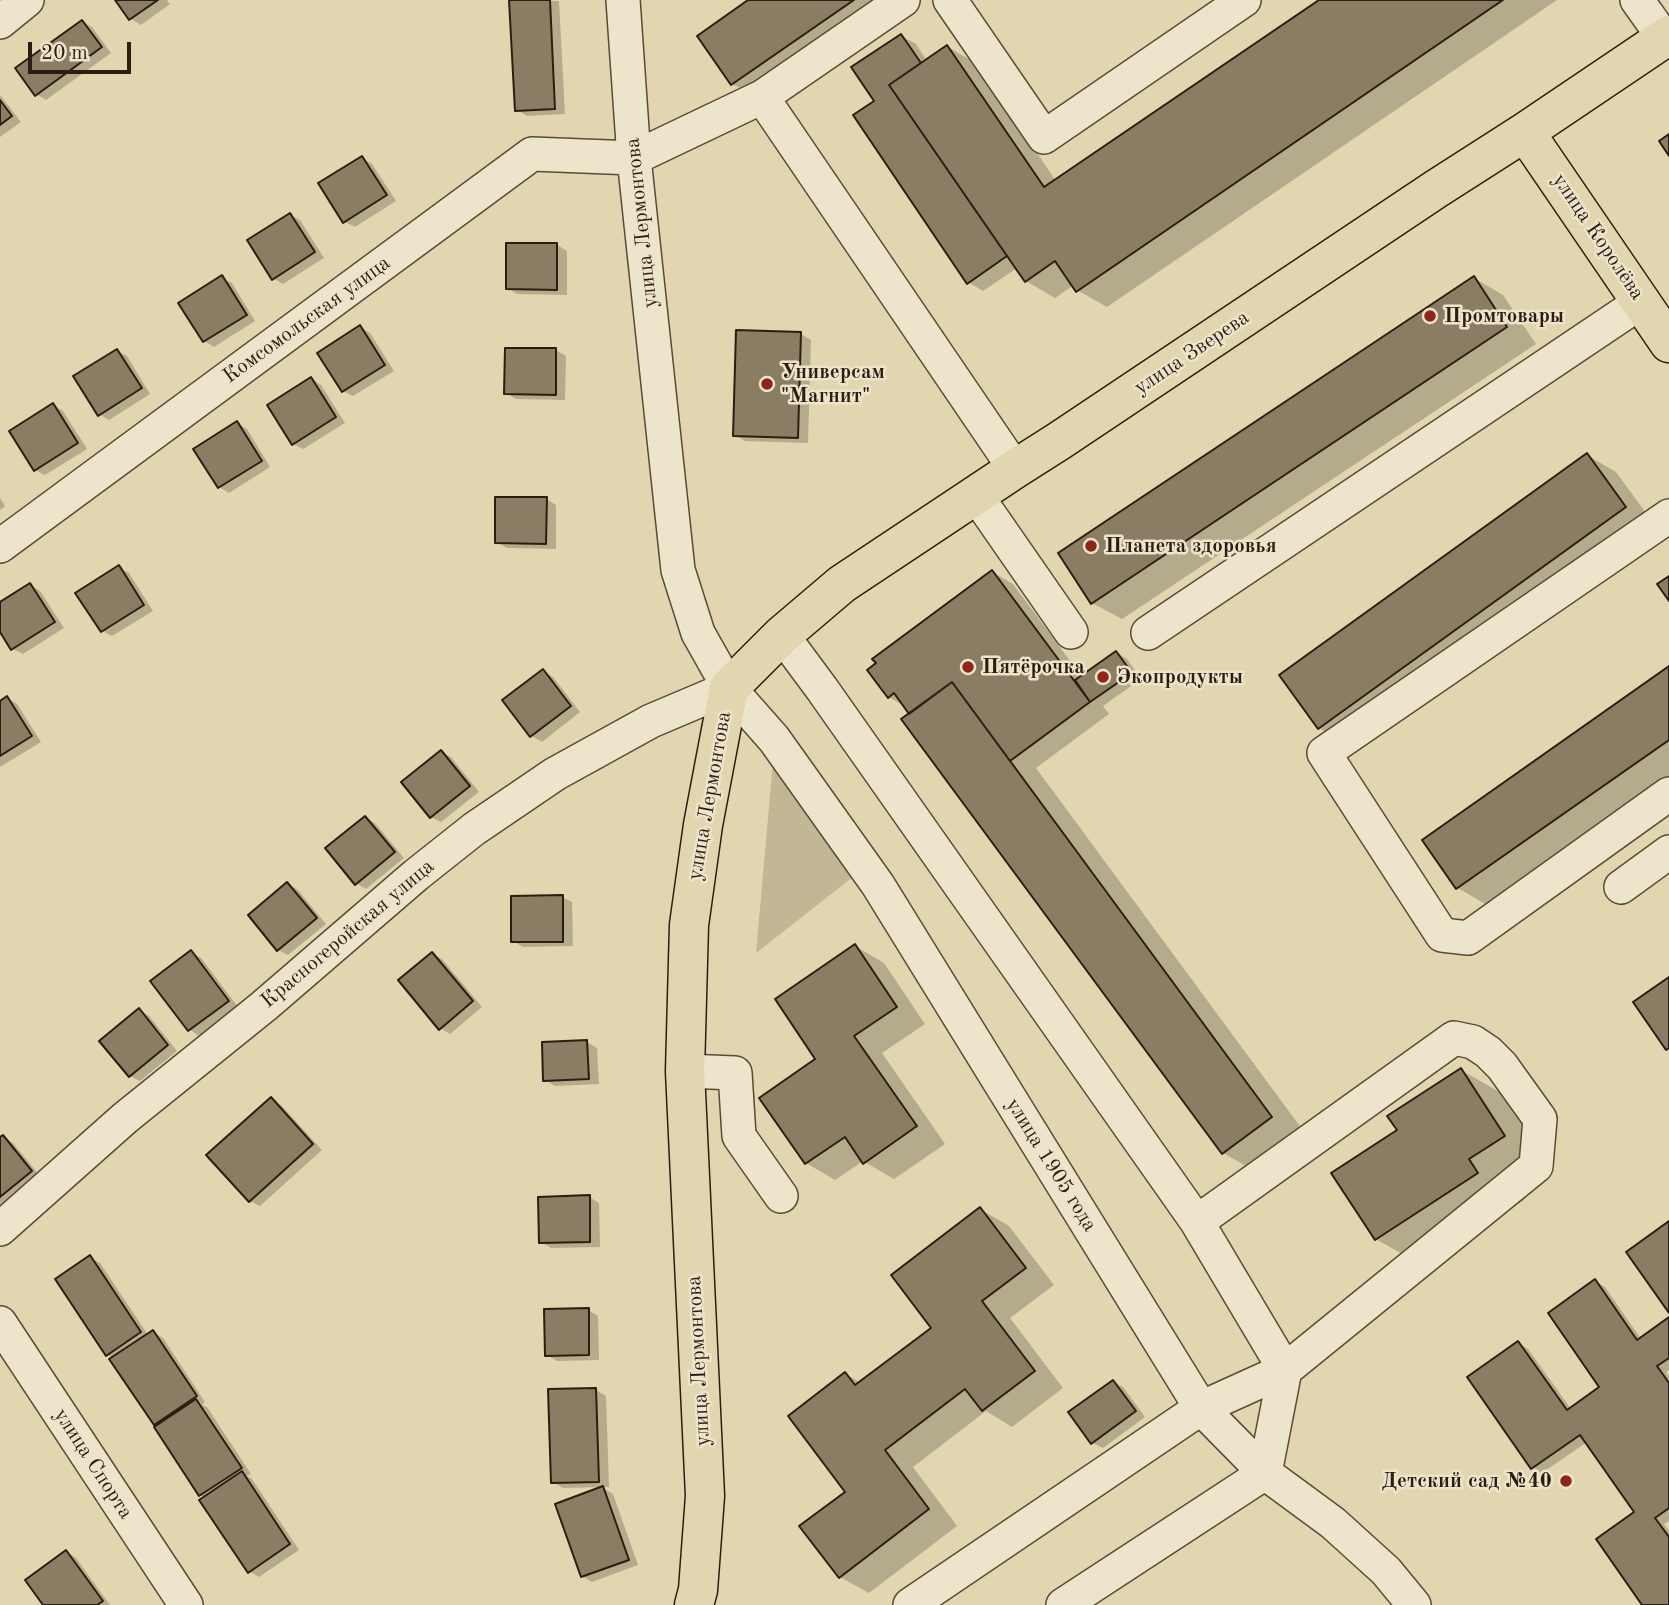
<!DOCTYPE html>
<meta charset="utf-8">
<style>
body{margin:0}
#map{position:relative;width:1669px;height:1605px;overflow:hidden;background:#e1d6af;font-family:"Old Standard TT",serif}
canvas{display:block}
.scale{position:absolute;left:28px;top:42px;width:103px;height:32px;box-sizing:border-box;border:4px solid #2d1d11;border-top:0;padding-left:9px;font-size:21px;line-height:24px;white-space:nowrap;color:#2d1d11;-webkit-text-stroke:5px #ece4cb;paint-order:stroke}
</style>
<div id="map">
<canvas width="1669" height="1605"></canvas>
<div class="scale">20 m</div>
</div>
<script>
const c = document.querySelector('canvas').getContext('2d');
c.lineJoin = 'round';
function fill(path, color) { c.fillStyle = color; c.fill(path, 'evenodd'); }
function stroke(path, color, width, dash) { c.strokeStyle = color; c.lineWidth = width; c.lineCap = dash ? 'butt' : 'round'; c.setLineDash(dash || []); c.stroke(path); }
function label(font, color, halo, rows, align = 'center') {
  c.font = font + ' "Old Standard TT",serif'; c.lineWidth = 5; c.setLineDash([]); c.textBaseline = 'middle'; c.strokeStyle = halo; c.fillStyle = color; for (const [text, x, y, turn = 0] of rows) {
    c.save(); c.translate(x, y); c.rotate((+turn || 0) * Math.PI / 180); c.textAlign = isNaN(turn) ? turn : align; if (halo) c.strokeText(text, 0, 0); c.fillText(text, 0, 0); c.restore();
  }
}
const green = new Path2D(`
 M773,762l80,115 -97,76z`);
const shadow = new Path2D(`
 M117,0h50l3,4 -29,21 -10,-6z
 M511,0l48,1 6,113 -38,2 -10,-6z
 M751,0h130l-133,92 -16,-8z
 M1322,0h235l-450,307 -30,-17 -3,-5 -19,13 -29,-17 -9,-13 -34,23 -15,-9 -91,-181 24,-65 15,8 11,17 21,-14 29,17 79,117z
 M82,22l10,5 19,26 -65,47 -10,-6z
 M0,95l21,27 -21,15z
 M362,158l10,6 24,37 -41,26 -10,-5z
 M290,215l10,5 24,38 -41,26 -10,-6z
 M508,244l49,1 10,6v44l-50,-1 -10,-6z
 M222,278l10,5 23,38 -41,26 -10,-6z
 M1474,278l29,17 33,49 -414,275 -30,-16z
 M360,327l10,6 24,38 -41,25 -10,-5z
 M801,334l10,6 -3,103 -63,-2 -10,-6z
 M556,350l10,6 -1,44 -49,-1 -10,-6z
 M117,351l10,5 23,38 -41,26 -10,-6z
 M311,379l10,6 24,38 -42,26 -10,-5z
 M53,405l10,6 24,38 -42,26 -10,-5z
 M237,423l10,6 23,38 -41,26 -10,-6z
 M1587,455l29,17 38,52 -305,221 -30,-17z
 M0,498l5,8 -5,4z
 M546,499l10,6v44l-49,-1 -10,-6z
 M119,567l10,6 24,38 -41,25 -10,-5z
 M992,572l21,12 69,93 35,-24 10,6 14,20 -38,27 6,8 -73,54 274,372 -48,35 -39,-22 -311,-439 -6,-7 -17,-10z
 M30,585l10,6 24,37 -41,26 -10,-5 -13,-20v-25z
 M1669,669v108l-182,128 -29,-17 -34,-47z
 M543,671l10,6 27,35 -38,30 -10,-6 -27,-36z
 M7,698l10,6 24,38 -41,25v-64z
 M441,752l10,5 28,35 -38,30 -10,-5z
 M366,818l9,5 29,35 -38,31 -10,-6z
 M288,884l10,6 28,34 -38,31 -10,-5z
 M562,897l10,5 1,44 -50,1 -10,-6z
 M855,946l29,17 41,61 -43,29 63,91 -51,35 -31,-18 -28,19 -29,-17 12,-104z
 M191,952l10,6 37,49 -39,29 -9,-6 -37,-49z
 M432,954l10,5 40,48 -32,27 -10,-6z
 M139,1010l10,6 28,35 -37,30 -10,-5z
 M587,1042l10,6 2,36 -44,2 -10,-6z
 M1461,1070l47,27 43,66 -36,24 9,13 -101,66 -47,-27 23,-108z
 M271,1099l10,6 41,45 -62,56 -10,-5z
 M3,1137l10,6 28,34 -38,31 -3,-2v-67z
 M589,1197l10,6 1,44 -49,1 -10,-6z
 M980,1209l29,17 45,59 -44,33 53,70 -51,39 -26,-16 -73,56 44,59 -88,67 -29,-16 7,-85 -1,-118 15,9 72,-55z
 M90,1258l10,5 48,72 5,-3 10,6 42,64 -3,3 5,2 44,67 -4,2 5,3 47,71 -40,27 -10,-6 -44,-73 -4,-3 -42,-69 -4,-2 -42,-66 -6,-3z
 M1595,1281l10,6 36,52 28,-20v51l-3,2 3,5v144l-5,3 5,7v74h-25l-7,-93 -50,-70 -45,31 -10,-6 -14,-124 10,6 43,60 31,-22z
 M588,1310l10,6 1,44 -42,1 -10,-6z
 M1113,1382l10,5 22,30 -42,31 -10,-5z
 M596,1390l10,6 3,91 -46,1 -10,-6z
 M603,1488l10,6 25,71 -46,17 -10,-6z
 M66,1552l10,6 34,47h-65z`);
const building = new Path2D(`
 M115,0h43l-29,20z
 M509,0h41l5,109 -40,2z
 M748,0h106l-123,85 -34,-49z
 M1319,0h184l-427,292 -21,-31 -30,21 -136,-197 58,-40 97,142z
 M82,20l20,27 -67,49 -20,-28z
 M901,34l20,29 -32,22 118,171 -40,28 -114,-169 21,-14 -23,-34z
 M0,100l12,16 -12,9z
 M1669,134v22l-10,-15z
 M362,156l25,39 -44,28 -25,-40z
 M290,213l25,39 -43,28 -25,-40z
 M506,243h51v47l-51,-1z
 M222,275l25,40 -44,27 -25,-39z
 M1474,276l33,51 -416,277 -33,-51z
 M360,325l25,40 -43,27 -25,-39z
 M736,330l65,2 -3,106 -65,-2z
 M505,348h51v47l-52,-1z
 M117,349l25,39 -44,28 -25,-40z
 M311,377l25,40 -44,28 -25,-40z
 M53,403l25,40 -44,28 -25,-40z
 M237,421l25,40 -44,27 -25,-39z
 M1587,453l39,54 -308,222 -39,-54z
 M495,497h52l-1,47 -51,-1z
 M119,565l25,40 -43,27 -26,-39z
 M992,570l98,132 -80,59 -58,-79 -43,32 -15,-21 -6,5 -21,-28 9,-7 -4,-4z
 M1669,576v25l-12,-17z
 M30,583l25,39 -44,28 -11,-18v-30z
 M1116,651l16,22 -42,29 -15,-22z
 M1669,666v74l-213,149 -34,-49z
 M543,669l28,37 -41,31 -28,-37z
 M952,682l320,435 -50,37 -321,-435z
 M7,696l25,40 -32,20v-55z
 M441,750l29,36 -40,32 -29,-36z
 M365,816l30,36 -40,33 -30,-37z
 M287,882l30,36 -40,33 -29,-36z
 M563,895v47h-52v-46z
 M855,944l42,63 -43,29 63,90 -54,38 -18,-27 -40,27 -46,-66 56,-39 -40,-60z
 M191,950l38,51 -41,30 -38,-50z
 M432,952l41,49 -34,29 -41,-50z
 M1669,977v71l-3,2 -33,-48z
 M139,1008l29,37 -39,32 -30,-36z
 M587,1040l2,39 -46,2 -1,-39z
 M1461,1068l44,68 -36,23 9,14 -103,67 -44,-67 66,-43 -10,-14z
 M271,1097l42,47 -64,58 -43,-47z
 M3,1135l29,36 -32,26v-60z
 M590,1195v47l-51,1 -1,-46z
 M980,1207l46,61 -44,33 53,70 -53,40 -17,-22 -80,61 44,59 -90,69 -40,-52 46,-34 -57,-76 57,-44 10,13 76,-57 -40,-53z
 M1669,1221v92l-43,-61z
 M90,1255l51,77 -35,24 -51,-77z
 M1595,1279l42,61 32,-23v41l-12,8 12,17v125l-14,10 14,19v68h-27l-46,-66 38,-27 -54,-77 -49,34 -64,-92 51,-36 49,69 32,-23 -51,-74z
 M589,1308v47l-44,1 -1,-47z
 M153,1330l44,66 -43,29 -45,-66z
 M1113,1380l23,31 -45,33 -23,-32z
 M596,1388l3,94 -48,1 -3,-94z
 M196,1399l46,69 -43,28 -45,-69z
 M242,1471l48,73 -42,29 -49,-73z
 M603,1486l26,74 -48,17 -26,-73z
 M66,1550l37,51 -6,4h-54l-18,-25z`);
const minor = new Path2D(`
 M623,0l11,158 44,412 20,63 31,55 45,51 104,146 323,523 64,65 68,50 53,48 28,34
 M950,0l94,137 200,-137
 M1637,0l27,38
 M0,22l27,-22
 M762,97l141,-97
 M976,495l95,137
 M1669,516l-345,237 118,182 26,3 201,-144
 M0,546l532,-392 102,4 128,-61 253,372
 M1148,633l493,-331
 M782,635l40,54 375,533 88,148 -20,103 -202,132
 M1621,887l48,-35
 M685,1071l50,2 4,63 42,60
 M0,1229l125,-111 139,-112 152,-131 58,-46 81,-55 96,-53 78,-33
 M0,1323l186,282
 M910,1605l291,-197 84,-38 251,-204 4,-47 -38,-53 -14,-14 -15,-10 -19,-4 -257,184`);
const major = new Path2D(`
 M1525,132l144,211
 M694,1605l4,-15 7,-94 -20,-425 4,-146 14,-100 26,-137 53,-53 60,-51 173,-115 44,-28 377,-252 89,-57 144,-97`);
const markers = [
 [1430,316,7,"#8f2418"],
 [767,384,7,"#8f2418"],
 [1091,546,7,"#8f2418"],
 [968,667,7,"#8f2418"],
 [1103,677,7,"#8f2418"],
 [1566,1481,7,"#8f2418"]
];
const streetNames = [
 ["улица Лермонтова",642,223,-96],
 ["улица Королёва",1598,237,56],
 ["Комсомольская улица",307,320,-36],
 ["улица Зверева",1192,353,-34],
 ["улица Лермонтова",710,796,-80],
 ["Красногеройская улица",348,934,-40],
 ["улица 1905 года",1051,1165,58],
 ["улица Лермонтова",699,1361,-93],
 ["улица Спорта",93,1464,57]
];
const poiNames = [
 ["Промтовары",1444,316],
 ["Универсам",781,372],
 ["\"Магнит\"",781,396],
 ["Планета здоровья",1105,546],
 ["Пятёрочка",982,667],
 ["Экопродукты",1117,677],
 ["Детский сад №40",1552,1481,"right"]
];
fill(green, '#c2b794');
fill(shadow, '#0003');
fill(building, '#8b7d63');
stroke(building, '#2d1d11', 2);
stroke(minor, '#5a4b38', 36);
stroke(major, '#2d1d11', 41);
stroke(minor, '#ece4cb', 33);
stroke(major, '#e1d6af', 38);
for (const [x, y, r, color] of markers) { const dot = new Path2D(); dot.arc(x, y, r, 0, 2 * Math.PI); c.fillStyle = color; c.fill(dot); stroke(dot, '#ece4cb', 2.5); }
label('21px', '#2d1d11', '#ece4cb', streetNames);
label('bold 21px', '#2d1d11', '#ece4cb', poiNames, 'left');
</script>
